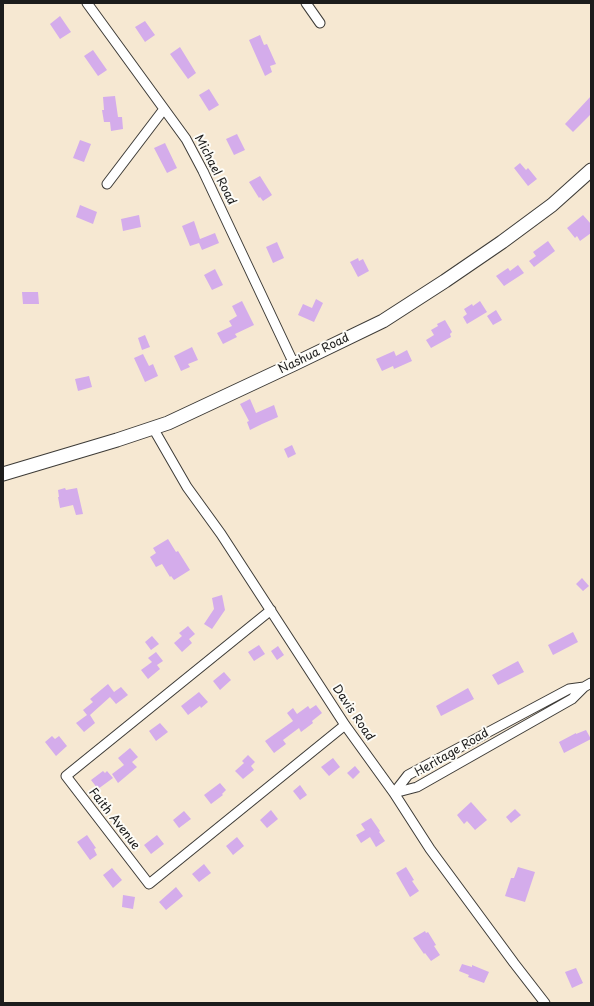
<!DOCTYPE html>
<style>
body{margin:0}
#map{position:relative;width:594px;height:1006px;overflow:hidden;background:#f6e8d2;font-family:"Playpen Sans",sans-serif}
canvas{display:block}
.frame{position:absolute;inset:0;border:4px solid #1c1c1c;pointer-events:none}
</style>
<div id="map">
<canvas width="594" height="1006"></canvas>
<div class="frame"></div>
</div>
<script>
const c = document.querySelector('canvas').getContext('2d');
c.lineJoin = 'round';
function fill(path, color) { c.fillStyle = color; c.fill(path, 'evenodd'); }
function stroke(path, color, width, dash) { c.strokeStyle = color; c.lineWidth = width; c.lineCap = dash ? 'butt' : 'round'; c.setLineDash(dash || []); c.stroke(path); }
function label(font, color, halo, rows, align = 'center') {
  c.font = font + ' "Playpen Sans",sans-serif'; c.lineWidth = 4; c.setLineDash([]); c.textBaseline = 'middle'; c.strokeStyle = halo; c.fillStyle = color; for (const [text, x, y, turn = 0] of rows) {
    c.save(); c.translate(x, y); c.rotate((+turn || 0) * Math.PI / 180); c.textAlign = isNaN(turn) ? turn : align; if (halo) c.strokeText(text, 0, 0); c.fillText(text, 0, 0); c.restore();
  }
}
const building = new Path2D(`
 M60,16l11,16 -11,7 -10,-15z
 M145,21l10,14 -10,7 -10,-15z
 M260,35l4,10 3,-1 9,20 -6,2 2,6 -7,4 -16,-36z
 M180,47l16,26 -8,6 -18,-25z
 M93,50l14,20 -9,6 -14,-20z
 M209,89l10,16 -10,6 -10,-16z
 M115,96l3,21h4l1,12 -12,2 -1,-9h-6l-2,-12h2l-1,-13z
 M591,96v18l-18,18 -8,-8z
 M237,134l8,16 -11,5 -8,-16z
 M80,140l11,4 -7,18 -11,-4z
 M165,143l12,25 -10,5 -13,-25z
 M520,163l6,7 2,-2 9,11 -9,7 -14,-18z
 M260,176l12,19 -9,6 -3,-4 -1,1 -10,-16z
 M80,205l17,7 -4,12 -17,-7z
 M139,215l2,12 -18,4 -2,-12z
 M583,215l8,9v9l-11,8 -3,-5 -2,2 -8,-10z
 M194,221l6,18 15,-6 4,10 -17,7 -3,-7 -9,3 -8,-20z
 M548,241l7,10 -21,16 -5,-6 7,-5 -3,-4z
 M277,242l7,16 -11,5 -7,-16z
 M358,258l1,3 4,-2 6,12 -11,6 -8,-15z
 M518,265l6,8 -20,13 -8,-10 12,-8 2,3z
 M215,269l8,16 -11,5 -8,-15z
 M22,292h16l1,12h-16z
 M316,299l7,4 -9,19 -16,-7 5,-11 9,4z
 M242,301l12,24 -19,9 2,3 -14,7 -6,-11 15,-7 -3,-5 8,-5 -5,-10z
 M480,301l7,11 -20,12 -4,-7 4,-3 -3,-5 8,-5 1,2z
 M496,310l6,10 -9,5 -6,-9z
 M445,320l7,12 -2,2 1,3 -20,11 -5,-8 8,-5 -3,-5 7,-4 -1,-2z
 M145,335l5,12 -8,3 -4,-12z
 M192,347l6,13 -10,4 2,3 -9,4 -7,-15z
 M407,350l5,11 -18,8 -1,-3 -11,5 -6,-12 18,-8 2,5z
 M143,354l6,12 4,-2 5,12 -13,6 -11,-24z
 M89,376l3,11 -14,4 -3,-12z
 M250,399l6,14 18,-8 4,12 -16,7 -12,6 -3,-8 2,-1 -9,-17z
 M292,445l4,9 -8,4 -4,-9z
 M65,488l1,2 11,-2 6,26 -7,1 -3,-10 -13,3 -2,-11h1l-1,-7z
 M168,539l8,13 2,-1 12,19 -16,10 -3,-4 -1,1 -8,-13 -6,3 -6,-10 6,-4 -3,-5z
 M582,578l7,8 -6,5 -7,-7z
 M222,595l3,15 -13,19 -8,-5 10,-15 -2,-11z
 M188,626l7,8 -6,5 3,4 -10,9 -8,-9 8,-7 -3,-3z
 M573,632l5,10 -25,13 -5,-10z
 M152,636l7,8 -8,6 -6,-8z
 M259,645l6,9 -11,7 -6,-9z
 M278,646l6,9 -7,5 -6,-9z
 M156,652l7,9 -6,4 3,4 -12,10 -7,-9 11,-8 -4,-4z
 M518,661l6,11 -26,13 -6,-10z
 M224,672l7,8 -11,10 -7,-9z
 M108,684l6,8 7,-5 7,8 -12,9 -6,-7 -20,18 5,8 -11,9 -8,-9 11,-8 -4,-5 10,-8 -3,-3z
 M468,688l6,11 -33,17 -5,-10z
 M199,692l9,10 -7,6 -1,-2 -12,9 -7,-9z
 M316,705l6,8 -10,8 1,2 -12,9 -2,-4 -16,12 3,4 -12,9 -9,-12 28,-20 -6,-8 6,-5 4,6 11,-8 2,3z
 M160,723l8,9 -12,9 -7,-10z
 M586,730l5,9 -27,14 -5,-11 17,-9v1z
 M52,736l3,3 4,-3 8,10 -11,10 -11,-14z
 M130,748l8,9 -6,5 5,5 -19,16 -6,-9 12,-9 -6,-7z
 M248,755l7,7 -4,4 3,4 -11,9 -8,-8 9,-8 -2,-2z
 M333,758l7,9 -11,9 -8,-9z
 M355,766l5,6 -7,7 -6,-6z
 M103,771l2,2 2,-2 6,7 -15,11 -7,-9z
 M220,783l6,7 -4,4 1,1 -12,9 -7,-9z
 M300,785l7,10 -7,5 -7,-9z
 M471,802l16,18 -12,10 -8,-9 -3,3 -7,-9z
 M515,809l6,6 -10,8 -5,-6z
 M271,810l7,9 -11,9 -7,-8z
 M184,811l7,8 -12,9 -6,-8z
 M371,818l9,13 -1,1 6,9 -9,6 -6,-10 -9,6 -5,-8 9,-5 -4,-6z
 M87,835l9,13 -2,1 3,6 -7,5 -13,-18z
 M157,835l7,9 -13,10 -7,-9z
 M237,837l7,9 -11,9 -7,-9z
 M204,864l7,9 -12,9 -7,-8z
 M406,867l8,13 -2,1 7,10 -9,6 -14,-24z
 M518,867l17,5 -10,30 -20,-6 6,-18h3z
 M112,868l10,12 -9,8 -10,-13z
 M176,887l7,9 -17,14 -7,-8z
 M123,895l12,2 -2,12 -11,-2z
 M425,931l1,2 2,-1 8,13 -2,1 6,9 -9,6 -6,-8 -1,1 -11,-16z
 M462,964l10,3v-2l17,7 -5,11 -16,-6 1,-2 -10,-4z
 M576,968l7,15 -11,5 -7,-16z`);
const minor = new Path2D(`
 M87,3l99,136 17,32 91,193
 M306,3l14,20
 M107,184l57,-75
 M153,428l34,59 34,47 124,191 49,68 36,56 84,114 31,40
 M271,610l-205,166 83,108 196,-159
 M394,793l23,-6 155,-88 12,-12 7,-4
 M394,793l14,-18 161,-86 15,-2`);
const secondary = new Path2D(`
 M3,474l114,-34 51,-17 126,-59 89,-43 62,-40 57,-39 50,-37 39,-35`);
const streetNames = [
 ["Michael Road",215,170,63],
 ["Nashua Road",314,354,-26],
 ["Davis Road",353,713,56],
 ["Heritage Road",452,753,-30],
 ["Faith Avenue",114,819,52]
];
fill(building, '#d4aceb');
stroke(minor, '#3d3b37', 11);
stroke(secondary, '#3d3b37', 15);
stroke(minor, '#fff', 9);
stroke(secondary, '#fff', 13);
label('12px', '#1c1c1c', '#fdfcf7', streetNames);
</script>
